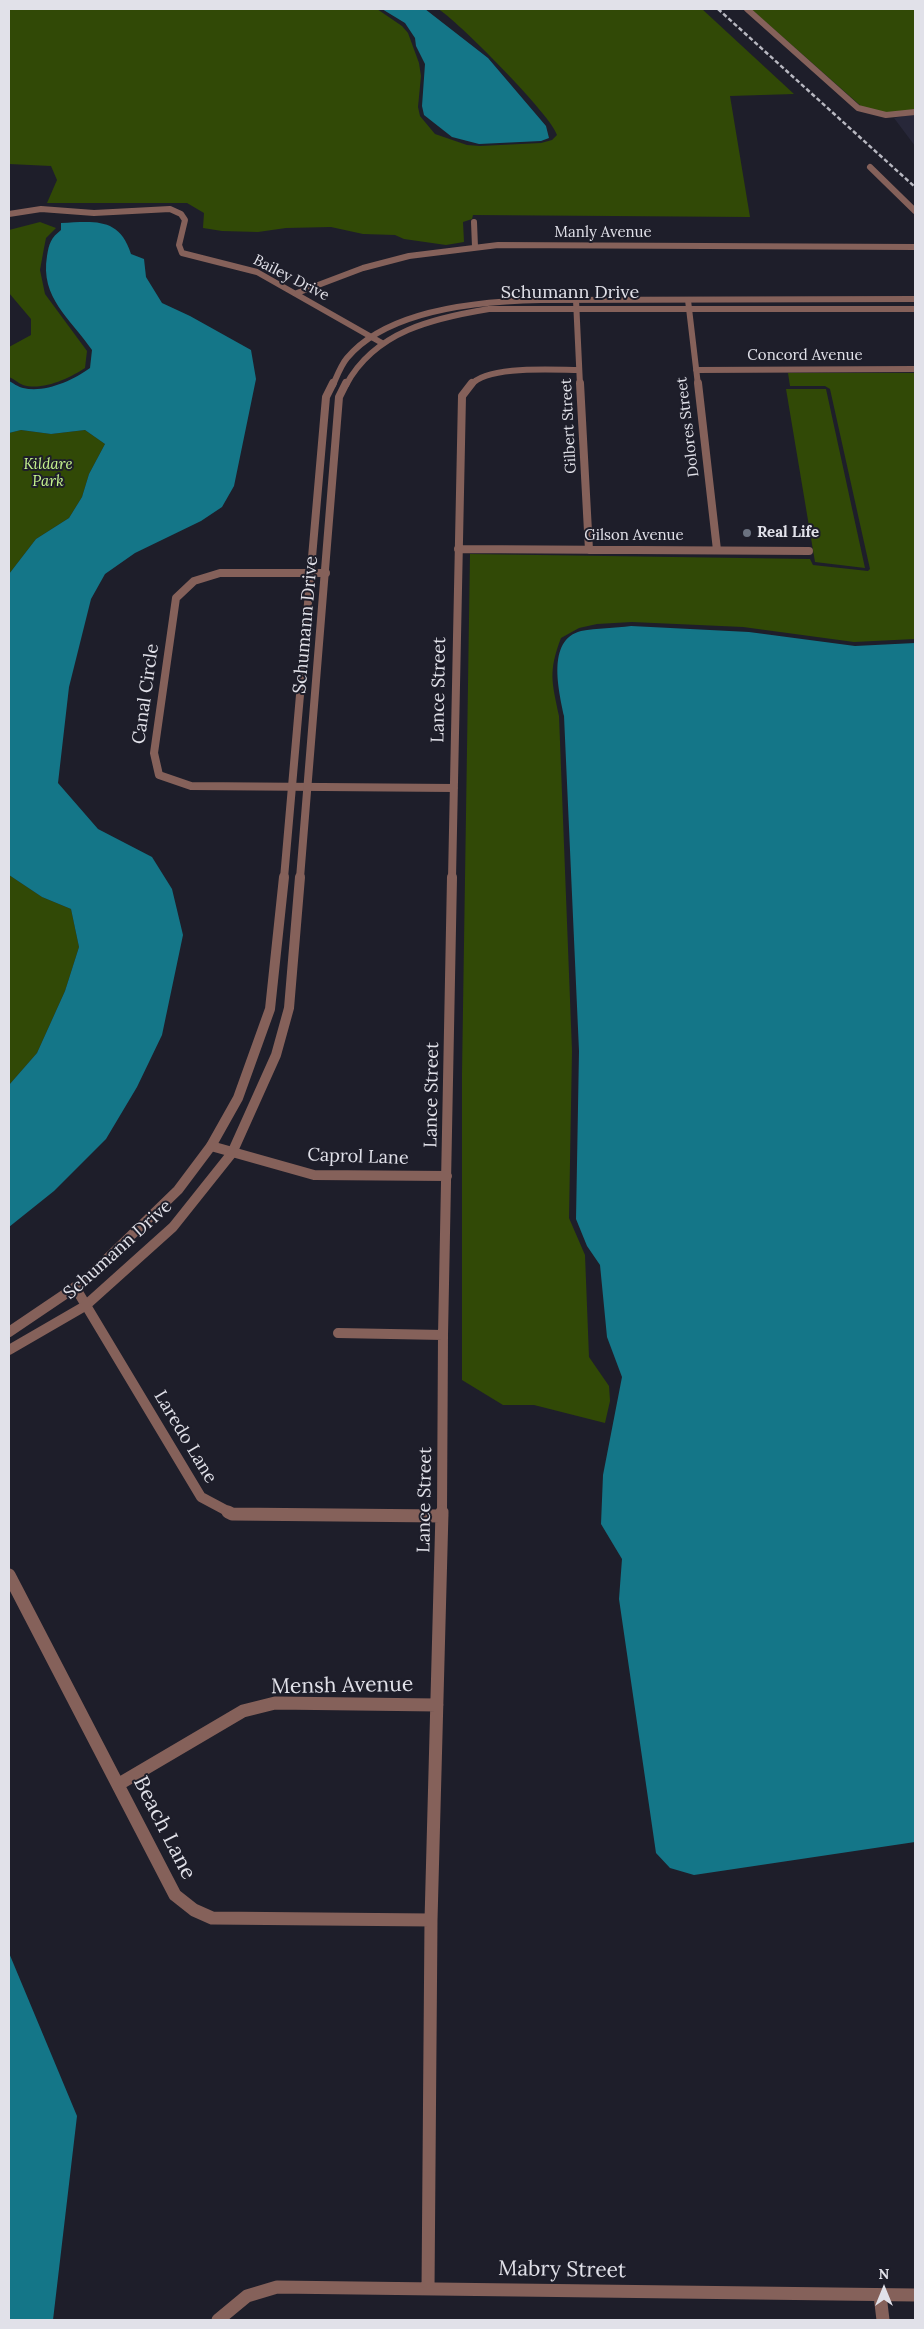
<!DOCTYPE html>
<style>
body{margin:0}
#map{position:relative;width:924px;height:2329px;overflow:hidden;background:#1e1e2a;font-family:Lora,serif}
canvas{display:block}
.frame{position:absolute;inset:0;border:10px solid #e1e1e9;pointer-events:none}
.north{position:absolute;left:859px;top:2264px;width:50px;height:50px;-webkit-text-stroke:4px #1e1e2a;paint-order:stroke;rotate:0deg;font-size:14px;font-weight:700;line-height:20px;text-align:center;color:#e1e1e9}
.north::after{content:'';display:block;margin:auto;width:18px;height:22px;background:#e1e1e9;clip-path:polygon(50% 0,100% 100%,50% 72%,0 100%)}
</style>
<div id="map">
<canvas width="924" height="2329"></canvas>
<div class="frame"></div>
<div class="north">N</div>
</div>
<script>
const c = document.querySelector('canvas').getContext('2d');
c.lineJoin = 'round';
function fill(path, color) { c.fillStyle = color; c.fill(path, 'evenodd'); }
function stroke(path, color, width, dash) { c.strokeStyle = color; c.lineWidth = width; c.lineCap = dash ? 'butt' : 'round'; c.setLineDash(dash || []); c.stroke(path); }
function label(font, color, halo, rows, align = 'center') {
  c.font = font + ' Lora,serif'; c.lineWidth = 4; c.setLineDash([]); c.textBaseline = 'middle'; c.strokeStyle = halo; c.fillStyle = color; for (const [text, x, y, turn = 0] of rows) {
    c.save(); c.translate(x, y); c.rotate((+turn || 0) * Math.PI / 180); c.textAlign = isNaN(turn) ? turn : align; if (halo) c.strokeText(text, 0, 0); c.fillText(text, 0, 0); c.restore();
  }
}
const built = new Path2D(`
 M915,114v32l-21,-28z`);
const green = new Path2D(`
 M9,9h368l25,17 6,7 11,30 2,13 -3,31 2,9 15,18 32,11 13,1 61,-3 11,-3 5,-5c-3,-17 -102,-117 -119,-126h264l92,85 -64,2 20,121 -277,-2 -1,4 -9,3 1,20 -18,3 -42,-6 -9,-4 -32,-1 -32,-7 -45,1 -28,4 -36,-1 -19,-3 1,-15 -17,-10h-140l10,-23 -6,-14 -42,-2z
 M751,9h164v100l-24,5 -29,-7z
 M40,222l16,6 -10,10 -2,10 -4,22 5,24 42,57 -2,17c-15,10 -42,23 -62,17 -5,-2 -9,-6 -14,-8v-30l22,-12v-16l-22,-26v-63z
 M788,373h127v266l-61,3 -111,-15 -111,-5 -35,2 -18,4 -18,10c-13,34 -9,44 -2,78l13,335 -3,167 16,37 4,102 20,29 1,15 -5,22 -71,-18h-31l-41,-25v-307l8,-519 340,5 3,6 55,6 2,-2 -40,-180 -5,-3h-35z
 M786,389h40l39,179 -50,-6z
 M21,430l30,4 34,-4 20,14 -16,30 -7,23 -13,21 -33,21 -27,35v-141z
 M9,875l33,22 29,12 8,38 -14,44 -28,62 -28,32z`);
const water = new Path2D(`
 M382,9h43l63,49 58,68 3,12 -8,3 -62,3 -27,-7 -28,-22 -2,-9 3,-42 -9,-18 -1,-8 -10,-15z
 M61,223c32,-1 58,-7 70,31l13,5 2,18 16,26 28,13 61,34 5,29 -22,107 -12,21 -21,14 -66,32 -30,21 -14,25 -22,88 -11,96 40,46 54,28 20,32 11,46 -21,100 -25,52 -31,52 -52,52 -45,36v-142l28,-32 28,-62 14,-44 -8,-38 -29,-12 -33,-22v-301l27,-35 33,-21 13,-21 7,-23 16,-30 -20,-14 -34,4 -30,-4 -12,3v-52c4,2 9,6 14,7 22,5 49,-7 67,-20l2,-18c-22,-32 -52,-52 -45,-94 2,-13 4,-18 14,-26z
 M631,626l118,6 106,14 60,-3v1199l-221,33 -24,-7 -14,-15 -37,-254 3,-40 -21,-35 2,-49 19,-98 -15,-40 -7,-72 -13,-19 -11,-27 3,-168 -15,-335c-5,-25 -18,-76 17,-85 16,-3 34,-3 50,-5z
 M9,1953l68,163 -24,204h-44z`);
const minorFar3 = new Path2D(`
 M747,9l111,99 28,7 29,-3
 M870,167l45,44
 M9,214l32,-5 53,4 76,-4 11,5 4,6 -6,25 3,8 75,19 125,71
 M474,222l1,25
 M297,293l66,-25 46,-12 89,-11 417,2
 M576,300l4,85
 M688,300l10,85
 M696,370l219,-1
 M471,385c16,-20 83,-15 108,-15`);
const minorFar2 = new Path2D(`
 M580,383l9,167
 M698,383l19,167
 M458,549l351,2
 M326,573h-106l-26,8 -18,17 -22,155 5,22 32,11 263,2
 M452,878l10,-482 10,-13`);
const minorFar1 = new Path2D(`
 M211,1146l103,29 133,1
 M75,1287l126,210 30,16
 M338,1333l105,2
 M442,1513l1,-178 9,-458`);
const minor = new Path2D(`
 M228,1512l4,2 210,2
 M9,1575l166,320 19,15 18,8 219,2
 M119,1784l124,-73 32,-8 162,2
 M428,2289l3,-369 11,-408
 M880,2295l3,25
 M218,2320l29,-24 30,-9 638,8`);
const tertiaryFar2 = new Path2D(`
 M333,385c4,-9 8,-20 14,-27 41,-49 135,-57 194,-58l374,-1
 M346,385c29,-54 88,-67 143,-76h426`);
const tertiaryFar1 = new Path2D(`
 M284,878l42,-481 7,-14
 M300,878l39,-481 7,-14`);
const tertiary = new Path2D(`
 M9,1332l74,-50 95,-92 33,-44 27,-48 32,-89 14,-132
 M9,1350l76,-44 88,-79 59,-74 44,-98 13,-47 11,-131`);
const rail = new Path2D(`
 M718,9l197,178`);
const markers = [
 [747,533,5,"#6b7280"]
];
const farStreetnames = [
 ["Manly Avenue",603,233],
 ["Bailey Drive",291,278,27],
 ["Concord Avenue",805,356],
 ["Gilbert Street",569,426,-93],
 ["Dolores Street",688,427,-97],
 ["Gilson Avenue",634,536]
];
const farParknames = [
 ["Kildare",48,465],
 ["Park",48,482]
];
const farPoinames = [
 ["Real Life",757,533]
];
const streetNames = [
 ["Schumann Drive",570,293],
 ["Schumann Drive",306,625,-85],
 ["Lance Street",439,690,-89],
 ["Canal Circle",146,694,-82],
 ["Lance Street",432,1095,-89],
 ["Caprol Lane",358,1157,2],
 ["Schumann Drive",118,1250,-42],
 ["Laredo Lane",185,1437,59],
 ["Lance Street",425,1500,-89]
];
const nearStreetnames = [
 ["Mensh Avenue",342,1686,-1],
 ["Beach Lane",164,1828,63],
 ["Mabry Street",562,2270,1]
];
fill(built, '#272739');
fill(green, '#314906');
fill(water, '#147688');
stroke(minorFar3, '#85615a', 6);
stroke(minorFar2, '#85615a', 8);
stroke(minorFar1, '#85615a', 10);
stroke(minor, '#85615a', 13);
stroke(tertiaryFar2, '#85615a', 6);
stroke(tertiaryFar1, '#85615a', 8);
stroke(tertiary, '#85615a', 10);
stroke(rail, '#b8b8c1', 2.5, [4.5, 2.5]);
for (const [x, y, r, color] of markers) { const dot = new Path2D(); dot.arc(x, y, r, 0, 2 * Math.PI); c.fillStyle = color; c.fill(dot); stroke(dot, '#1e1e2a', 2); }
label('15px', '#e1e1e9', '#1e1e2a', farStreetnames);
label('italic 15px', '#c7f58f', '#1e1e2a', farParknames);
label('bold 15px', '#e1e1e9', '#1e1e2a', farPoinames, 'left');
label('18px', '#e1e1e9', '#1e1e2a', streetNames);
label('21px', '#e1e1e9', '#1e1e2a', nearStreetnames);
</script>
